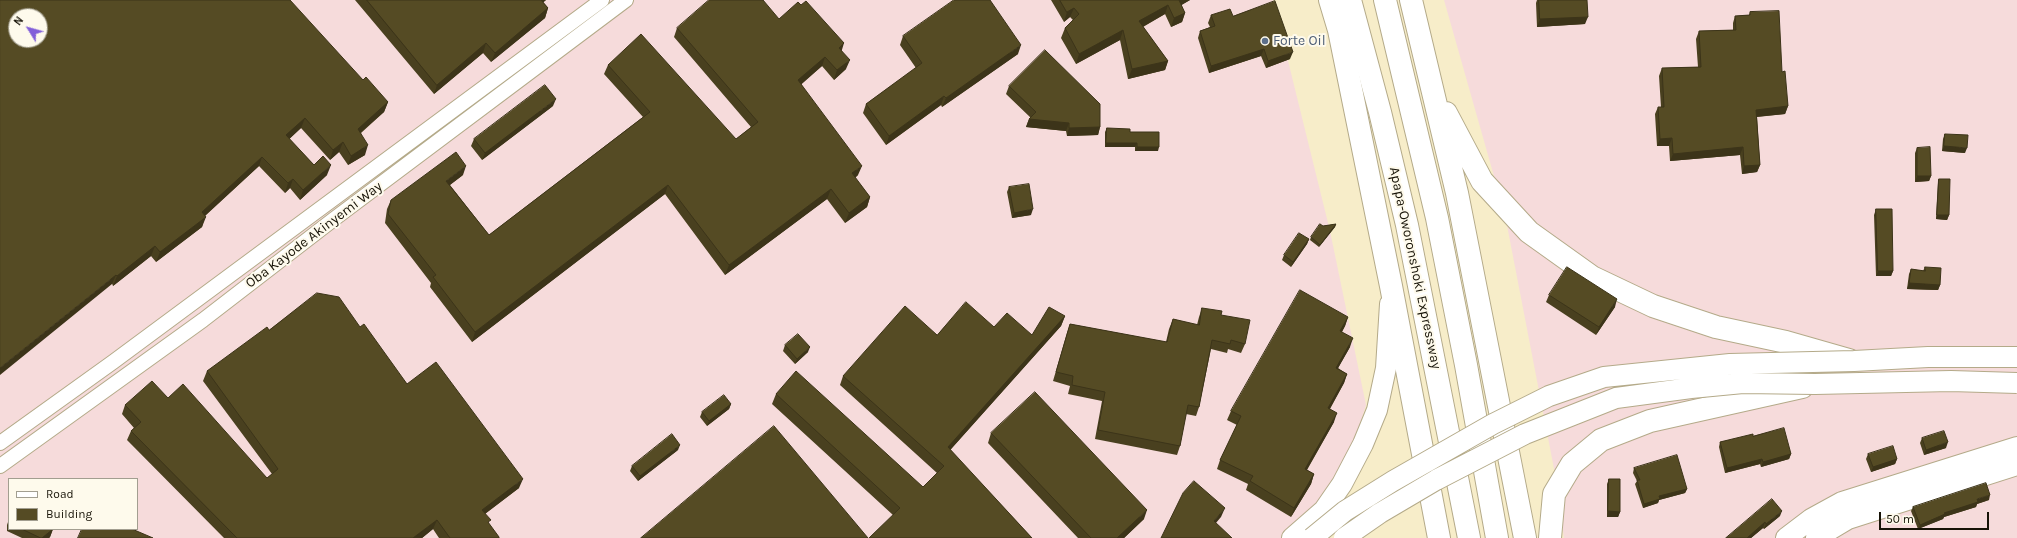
<!DOCTYPE html>
<style>
body{margin:0}
#map{position:relative;width:2017px;height:538px;overflow:hidden;background:#f7edc9;font-family:Karla,sans-serif}
canvas{display:block}
.legend{position:absolute;left:8px;top:478px;width:130px;height:52px;box-sizing:border-box;background:#fefaec;border:1px solid #a29e90;margin:0;padding:5px 7px;list-style:none;font-size:12px;color:#171307}
.legend li{display:flex;align-items:center;gap:8px;height:20px}
.legend b{width:20px;border:1px solid #a29e90}
.north{position:absolute;left:8px;top:8px;width:40px;height:40px;box-sizing:border-box;background:#fefaec;border:1px solid #a29e90;border-radius:50%;rotate:307deg;font-size:11px;font-weight:700;line-height:16px;text-align:center;color:#171307}
.north::after{content:'';display:block;margin:auto;width:14px;height:18px;background:#825fd9;clip-path:polygon(50% 0,100% 100%,50% 72%,0 100%)}
.scale{position:absolute;left:1879px;top:512px;width:110px;height:18px;box-sizing:border-box;border:2px solid #171307;border-top:0;padding-left:5px;font-size:12px;line-height:14px;white-space:nowrap;color:#171307;-webkit-text-stroke:3px #fefaec;paint-order:stroke}
</style>
<div id="map">
<canvas width="2017" height="538"></canvas>
<ul class="legend">
<li><b style="height:5px;background:#fff"></b>Road</li>
<li><b style="height:11px;background:#554b24"></b>Building</li>
</ul>
<div class="north">N</div>
<div class="scale">50 m</div>
</div>
<script>
const c = document.querySelector('canvas').getContext('2d');
c.lineJoin = 'round';
function fill(path, color) { c.fillStyle = color; c.fill(path, 'evenodd'); }
function stroke(path, color, width, dash) { c.strokeStyle = color; c.lineWidth = width; c.lineCap = dash ? 'butt' : 'round'; c.setLineDash(dash || []); c.stroke(path); }
function label(font, color, halo, rows, align = 'center') {
  c.font = font + ' Karla,sans-serif'; c.lineWidth = 4; c.setLineDash([]); c.textBaseline = 'middle'; c.strokeStyle = halo; c.fillStyle = color; for (const [text, x, y, turn = 0] of rows) {
    c.save(); c.translate(x, y); c.rotate((+turn || 0) * Math.PI / 180); c.textAlign = isNaN(turn) ? turn : align; if (halo) c.strokeText(text, 0, 0); c.fillText(text, 0, 0); c.restore();
  }
}
const industrial = new Path2D(`
 M0,0h1273l57,231 36,174 -21,67 -48,66h-1297zM16,16h24v24h-24zM9,479h128v50h-128z
 M1444,0h573v538h-453l-8,-59 -51,-264z`);
const street = new Path2D(`
 M0,443l113,-81 489,-362
 M0,466l203,-146 131,-101 292,-219`);
const secondary = new Path2D(`
 M1292,538l32,-28 18,-26 21,-40 14,-34 9,-42 4,-64
 M1786,538l25,-19 31,-17 175,-55
 M1816,538l32,-19 169,-54`);
const primary = new Path2D(`
 M1330,0l9,30 52,256 48,252
 M1411,0l46,193 68,345
 M1446,113l36,68 47,51 63,45 61,29 63,21 70,15 63,18
 M1550,538l4,-44 18,-30 29,-24 49,-19 152,-34`);
const highway = new Path2D(`
 M1350,0l30,112 27,113 62,313
 M1385,0l52,218 29,147 31,173`);
const secondaryBridge = new Path2D(`
 M1312,538l33,-27 48,-30 100,-57 56,-28 55,-19 126,-13 124,-3 74,-4h89
 M1344,538l36,-25 56,-33 89,-46 91,-36 75,-10 52,-5 72,1 136,-3 66,2`);
const wall = new Path2D(`
 M0,0l363,80 25,22 -4,10 -23,21 4,22 -17,10 -9,-13 -9,8 -29,-32 -12,11 25,26 13,10 -27,25 -10,-12 -5,5 -26,-27 -54,50 -3,11 -46,35 -5,-6 -38,30z
 M355,0h191l-3,2 5,6 -3,10 -54,44 -8,-9 -49,41z
 M1051,0h139l-9,5 4,8 -3,9 -11,5 -6,-13 -22,13 25,34 -3,9 -37,9 -8,-39 -44,24 -15,-26 4,-10 8,-8 -3,-3 -6,5z
 M1537,0h50l-2,24 -48,3 -1,-24z
 M1750,12l32,60 6,34 -3,8 -28,3 3,48 -3,7 -15,2 -2,-19 -70,6 -1,-15h-12l-2,-32 3,-7h3l-2,-31 3,-8 36,-1 -2,-28 3,-8 34,-1v-7l2,-7 14,-1z
 M1211,15l22,1 57,43 -24,9 -5,-12 -52,17 -11,-35 2,-7 10,-4 -2,-4z
 M779,19l63,32 4,18 -12,11 -12,-14 -21,18 57,91 -3,3 15,19 -3,10 -22,16 -18,-24 -102,76 -60,-81 -193,148 -42,-55 1,-4 -46,-60 2,-14 4,-9 72,-25 -13,10 39,50 154,-118 -39,-43 4,-9 128,74 15,-12 -77,-90 3,-9z
 M903,36l115,18 -76,53 -1,-2 -55,40 -23,-32 3,-9 50,-36 -16,-23z
 M1009,86l91,41 -2,8 -31,1 -1,-5 -40,-4 3,-8 2,-1 -25,-24z
 M553,106l-71,54 -11,-14 3,-7z
 M1107,128l23,4 28,19h-23v-4h-30v-15z
 M1945,134l20,19 -23,-2 1,-12z
 M1917,148l14,28 -2,5 -14,1v-29z
 M1939,179l10,36 -2,5 -11,-1 2,-36z
 M1009,187l22,28 -19,3 -5,-26z
 M1876,209l17,62 -2,5h-15l-2,-61z
 M1336,224l-1,3 -16,20 -9,-7 1,-3 12,-11z
 M1309,239l-2,5 -16,23 -9,-7 2,-5z
 M1925,267l15,18 -2,5 -31,-1 2,-15 2,-5 12,2z
 M1549,295l66,12 -19,28 -50,-33z
 M1202,308l19,7 24,29 -4,9 -13,-4 -1,4 -16,-4 -12,58 -3,9 -10,-2 -6,32 -3,9 -82,-16 7,-38 -34,-7 2,-8 -17,-5 14,-48 3,-9 96,18 3,-13 4,-10 24,6 2,-8z
 M1065,316l-4,10 -111,124 82,88 -139,-23 -121,-111 4,-10 147,93 14,-14 -97,-88 3,-9 94,-41 57,-8 38,8z
 M1348,317l-3,9 -3,6 8,15 -12,21 9,6 -3,9 -14,26 4,13 -27,48 7,4 -3,10 -20,33 -45,-27 2,-6 -31,-15 3,-9 17,-35 -10,-5 4,-9z
 M360,327l47,57 112,104 -34,26 4,10 10,14h-60l-6,-9 -11,9h-198l-97,-98 4,-9 3,-3 -12,-14 3,-9 43,-7 99,80 5,-4 -69,-93 4,-10 62,-41z
 M785,345l23,7 -13,12 -12,-13z
 M731,404l-2,5 -22,17 -7,-9 2,-5z
 M991,433l153,86 -20,19h-46l-90,-95z
 M1753,436l38,18 -2,5 -28,8 -1,-3 -35,9 -6,-26 1,-5z
 M1922,438l24,10 -22,7 -4,-12z
 M678,450l-40,31 -8,-10 2,-5z
 M1868,454l29,5 -2,5 -24,8 -5,-13z
 M1634,468l53,21 -2,4 -26,7 -1,3 -15,5 -8,-24 2,-3 -4,-8z
 M1609,479l11,33 -2,5h-11v-33z
 M1989,500l-12,4 -1,3 -32,10 -1,2 -25,10 -7,-18 2,-4z
 M1780,516l-16,13 -1,-1 -12,10h-25z
 M9,519v10h44l-3,8 -1,1h-27l-15,-7v-6z`);
const shadedWall = new Path2D(`
 M540,0h6l-9,8z
 M1178,0h12l-15,9z
 M1168,5l-3,9 -30,17 4,-10z
 M548,8l-3,10 -54,44 4,-9z
 M1074,8l-4,9 -6,5 3,-10z
 M1185,13l-3,9 -11,5 3,-9z
 M1588,17l-3,7 -48,3 3,-8z
 M1123,30l-3,10 -44,24 3,-10z
 M486,43l-3,10 -49,41 3,-9z
 M844,43l-3,10 -2,-5z
 M1021,45l-3,9 -76,53 4,-9z
 M1264,49l-3,7 -52,17 2,-7z
 M1293,52l-3,7 -24,9 2,-7z
 M825,57l-3,9 -27,24 3,-10z
 M850,60l-4,9 -12,11 3,-10z
 M1168,61l-3,9 -37,9 4,-10z
 M944,96l-3,9 -55,40 3,-9z
 M556,99l-3,7 -71,54 3,-7z
 M388,102l-4,10 -30,26 4,-9z
 M1788,106l-3,8 -31,3 2,-7z
 M305,118l-4,10 -18,17 3,-10z
 M1029,119l40,4 -3,8 -40,-4z
 M1100,127l-2,8 -31,1 2,-8z
 M1672,138l-3,8h-12l3,-7z
 M343,142l-4,10 -9,8 3,-10z
 M1106,143h31l-2,4h-30z
 M368,145l-3,10 -17,10 3,-9z
 M1944,146l23,2 -2,5 -23,-2z
 M1137,147h22l-1,4h-23z
 M1743,147l-3,8 -70,6 3,-7z
 M262,157l-3,9 -61,56 4,-10z
 M331,165l-4,10 -27,25 3,-10z
 M1760,165l-3,7 -15,2 2,-8z
 M466,166l-3,9 -20,15 3,-9z
 M862,166l-4,9 -10,8 4,-10z
 M1917,176h14l-2,5 -14,1z
 M293,179l-3,9 -5,5 3,-10z
 M668,185l-3,9 -193,148 3,-10z
 M831,189l-4,10 -102,76 4,-10z
 M870,197l-3,10 -22,16 4,-10z
 M1033,209l-2,6 -19,3 2,-5z
 M1937,215h12l-2,5 -11,-1z
 M206,217l-4,10 -46,35 4,-10z
 M1336,224l-1,3 -16,20 1,-2z
 M1309,239l-2,5 -16,23 2,-5z
 M155,246l-4,10 -38,30 4,-10z
 M1878,271h15l-2,5h-15z
 M116,275l-4,9 -112,91v-7z
 M1909,283l31,2 -2,5 -31,-1z
 M1617,299l-2,8 -19,28 3,-8z
 M1065,316l-4,10 -117,131 4,-10z
 M1348,317l-3,9 -8,14 3,-9z
 M1353,338l-3,9 -17,30 3,-9z
 M810,347l-2,5 -13,12 2,-5z
 M1347,374l-3,9 -19,34 3,-9z
 M731,404l-2,5 -22,17 2,-5z
 M1337,413l-3,9 -32,56 3,-9z
 M1948,442l-2,6 -22,7 2,-5z
 M680,445l-2,5 -40,31 2,-5z
 M1791,454l-2,5 -28,8 2,-5z
 M1762,459l-2,5 -35,9 2,-5z
 M1897,459l-2,5 -24,8 2,-5z
 M1314,474l-3,10 -20,33 3,-9z
 M523,479l-4,9 -41,31 4,-9z
 M1687,489l-2,4 -26,7 -1,3 -15,5 1,-4 15,-8z
 M1990,495l-1,5 -12,4 -1,3 -32,10 -1,2 -25,10 2,-4 24,-12 33,-14z
 M1225,508l-4,9 -11,13 4,-9z
 M1147,510l-3,9 -20,19h-7z
 M1608,511l12,1 -2,5h-11z
 M1782,511l-2,5 -16,13 2,-5z
 M437,520l-4,9 -11,9h-9z
 M1765,522l-2,6 -12,10h-4z
 M53,529l-3,8 -1,1h-7z`);
const building = new Path2D(`
 M0,0h290l73,80 3,-3 22,25 -30,27 10,16 -17,11 -8,-14 -10,8 -28,-32 -19,17 28,30 9,-9 8,9 -28,25 -10,-11 -5,4 -26,-26 -60,55 4,5 -46,35 -5,-6 -38,30 -1,-1 -116,93zM16,16h24v24h-24z
 M367,0h174l7,8 -53,45 -9,-10 -49,42z
 M709,0h54l16,19 19,-17 3,3 5,-4 38,42 -5,5 11,12 -13,10 -12,-13 -27,23 64,86 -10,7 18,24 -21,16 -18,-24 -102,76 -61,-80 -193,147 -42,-55 3,-2 -48,-61 3,-14 65,-48 10,14 -20,15 43,54 161,-123 -42,-47 33,-31 95,105 22,-17 -81,-94z
 M954,0h36l31,45 -75,53 -2,-2 -55,40 -23,-32 56,-41 -19,-27z
 M1060,0h119l6,13 -11,5 -6,-13 -29,16 29,40 -36,8 -9,-39 -44,24 -14,-26 14,-14 -5,-6 -7,4z
 M1539,0h48l1,17 -48,2z
 M1275,1l18,51 -25,9 -4,-12 -53,17 -11,-35 15,-5 -4,-11 19,-6 3,7z
 M1779,11l3,61 3,-1 3,35 -32,4 4,55 -16,1 -1,-19 -70,7 -1,-16 -12,1 -2,-32h6l-2,-39 39,-1 -2,-36 37,-1 -1,-14 15,-1v-3z
 M1045,50l55,54v23l-31,1v-5l-40,-4 7,-7 -27,-26z
 M545,85l11,14 -71,54 -11,-14z
 M1107,128l23,1v3h29v15h-22v-4h-31z
 M1945,134l23,1 -1,13 -23,-2z
 M1930,147l1,29h-14v-28z
 M1939,179h11l-1,36h-12z
 M1029,184l4,25 -19,4 -5,-26z
 M1876,209h16l1,62h-15z
 M1320,224l3,2 13,-2 -16,21 -9,-8z
 M1299,233l10,6 -16,23 -9,-7z
 M1567,267l50,32 -18,28 -50,-32z
 M1925,267l16,1 -1,17 -31,-2 2,-14 14,2z
 M1300,290l48,27 -8,14 13,7 -17,30 11,6 -19,34 9,5 -32,56 9,5 -20,34 -44,-27 3,-5 -33,-16 21,-44 -10,-5z
 M317,293l22,4 21,30 4,-3 43,60 29,-22 87,117 -41,31 9,10 -3,2 11,15v1h-49l-13,-18 -24,18h-176l-106,-107 10,-9 -16,-17 27,-24 16,17 15,-14 84,94 11,-9 -71,-98 60,-44 2,3z
 M966,302l28,25 13,-14 25,22 17,-28 16,9 -117,131 84,91h-163l31,-30 -124,-114 20,-23 127,116 21,-21 -101,-90 62,-70 32,29z
 M1202,308l20,3 -1,4 29,5 -5,24 -14,-4 -1,4 -18,-4 -13,67 -11,-2 -8,41 -82,-16 7,-38 -33,-7 1,-9 -17,-4 14,-48 97,18 6,-23 26,6z
 M798,334l12,13 -13,12 -12,-14z
 M1035,392l112,118 -30,28h-26l-100,-105z
 M724,395l7,9 -22,17 -7,-9z
 M774,426l94,112h-227z
 M1784,428l7,26 -28,8 -1,-3 -35,9 -7,-26 33,-8v2z
 M1944,431l4,11 -22,8 -4,-12z
 M672,434l8,11 -40,31 -8,-10z
 M1893,446l4,13 -24,8 -5,-13z
 M1677,455l10,34 -28,7 1,3 -16,5 -7,-24h3l-6,-12z
 M1609,479h11v33l-12,-1z
 M1194,481l31,27 -11,13 18,17h-71l22,-45z
 M1986,483l4,12 -13,4 1,3 -34,11 1,1 -25,11 -7,-18z
 M1772,499l10,12 -16,13 -1,-2 -18,16h-21z
 M22,529h31l-11,9h-1z
 M82,529h50l21,9h-75z`);
const markers = [
 [1265,41,4,"#5c6f8a"]
];
const serviceNames = [
 ["Forte Oil",1273,41]
];
const streetNames = [
 ["Oba Kayode Akinyemi Way",314,235,-37],
 ["Apapa-Oworonshoki Expressway",1415,268,78]
];
fill(industrial, '#f6dbdb');
stroke(street, '#b4aa89', 16);
stroke(secondary, '#b4aa89', 22);
stroke(primary, '#b4aa89', 24);
stroke(highway, '#b4aa89', 24);
stroke(street, '#fff', 14);
stroke(secondary, '#fff', 20);
stroke(primary, '#fff', 22);
stroke(highway, '#fff', 22);
stroke(secondaryBridge, '#b4aa89', 22, []);
stroke(secondaryBridge, '#fff', 20);
fill(wall, '#49401f');
fill(shadedWall, '#3c3419');
fill(building, '#554b24');
stroke(building, '#3c3419', 1);
for (const [x, y, r, color] of markers) { const dot = new Path2D(); dot.arc(x, y, r, 0, 2 * Math.PI); c.fillStyle = color; c.fill(dot); stroke(dot, '#fefaec', 1.5); }
label('14px', '#4e5e75', '#fefaec', serviceNames, 'left');
label('14px', '#171307', '#fefaec', streetNames);
</script>
